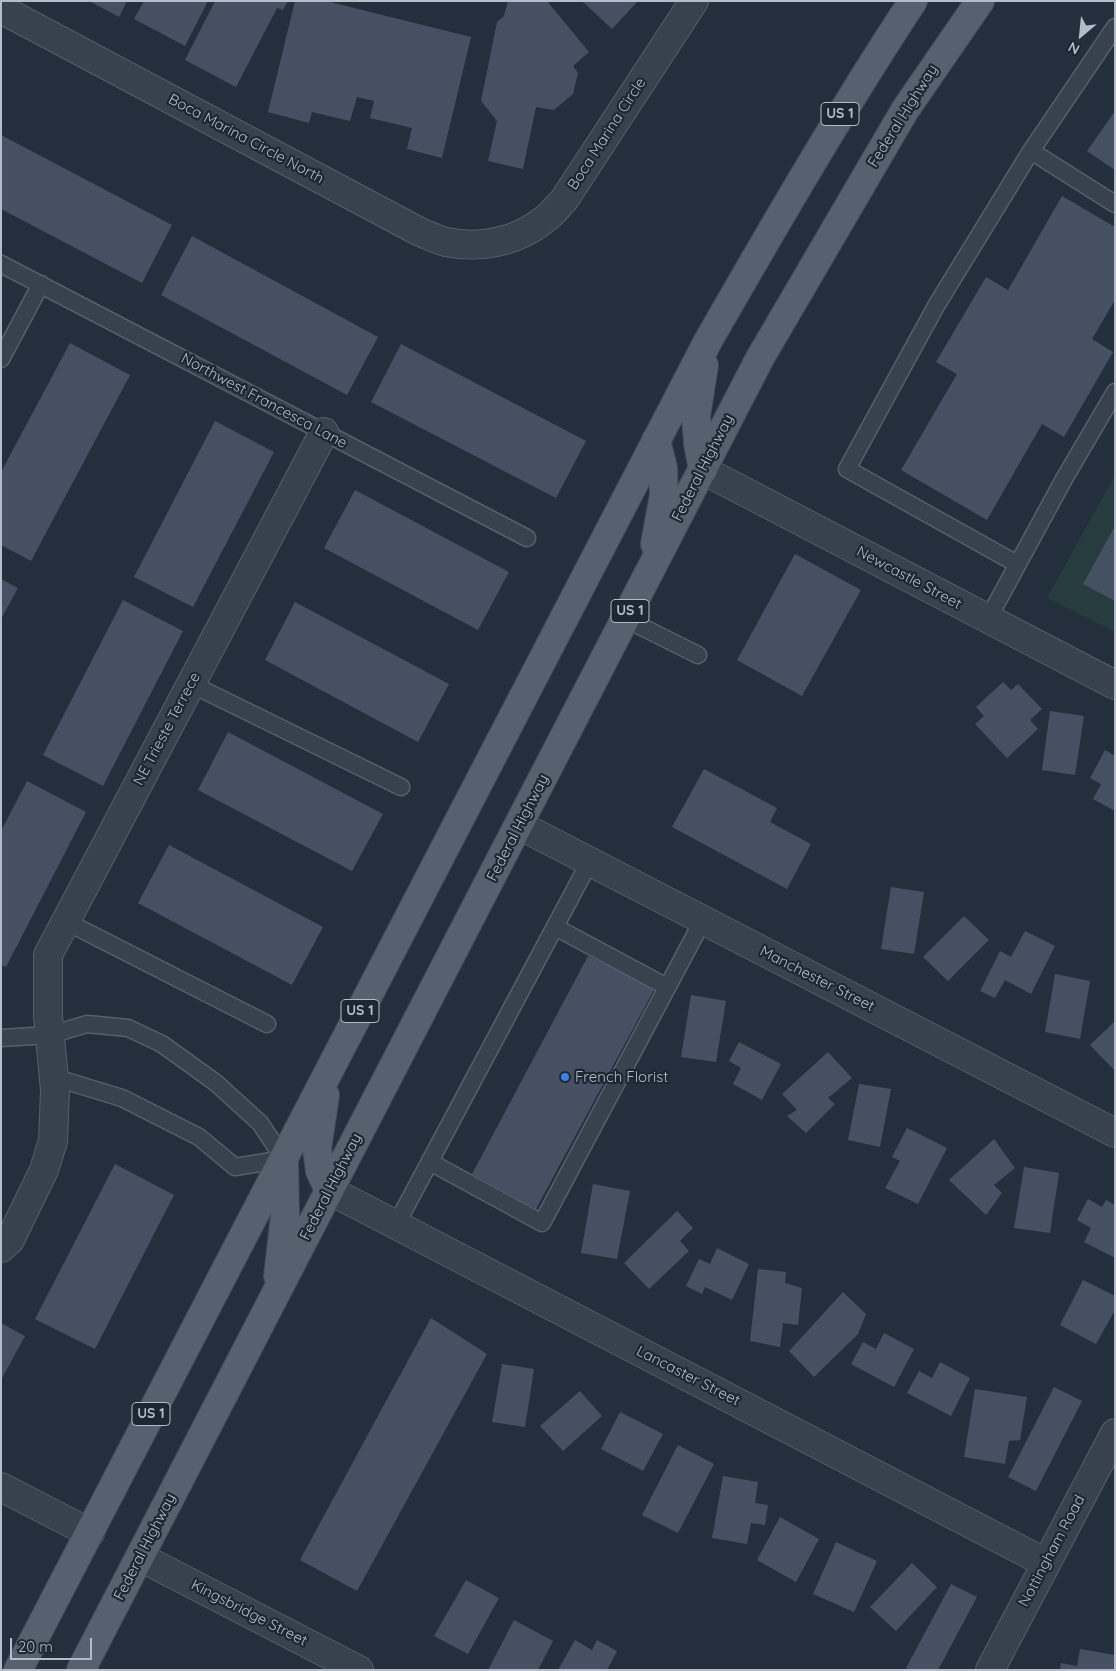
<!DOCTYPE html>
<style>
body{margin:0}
#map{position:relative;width:1116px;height:1671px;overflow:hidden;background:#242f3e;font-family:Quicksand,sans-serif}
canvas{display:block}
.frame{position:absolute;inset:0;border:2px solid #b4bcc9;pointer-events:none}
.north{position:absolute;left:1056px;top:10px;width:50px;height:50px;-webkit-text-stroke:4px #1d2633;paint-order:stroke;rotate:208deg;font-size:14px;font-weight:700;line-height:20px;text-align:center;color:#b4bcc9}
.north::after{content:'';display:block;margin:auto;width:18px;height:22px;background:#b4bcc9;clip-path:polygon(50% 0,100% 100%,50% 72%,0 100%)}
.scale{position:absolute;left:10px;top:1638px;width:82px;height:22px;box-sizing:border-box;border:2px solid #b4bcc9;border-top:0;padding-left:6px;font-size:15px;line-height:18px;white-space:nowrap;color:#b4bcc9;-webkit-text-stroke:4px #1d2633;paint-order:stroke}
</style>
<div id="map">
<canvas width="1116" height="1671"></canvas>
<div class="frame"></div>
<div class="north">N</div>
<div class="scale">20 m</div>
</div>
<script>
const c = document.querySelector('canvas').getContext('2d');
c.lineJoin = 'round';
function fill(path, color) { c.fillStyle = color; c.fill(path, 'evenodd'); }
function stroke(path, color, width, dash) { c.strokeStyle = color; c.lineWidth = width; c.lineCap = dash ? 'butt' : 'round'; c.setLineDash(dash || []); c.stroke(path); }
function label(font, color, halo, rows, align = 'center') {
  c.font = font + ' Quicksand,sans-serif'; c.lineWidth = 4.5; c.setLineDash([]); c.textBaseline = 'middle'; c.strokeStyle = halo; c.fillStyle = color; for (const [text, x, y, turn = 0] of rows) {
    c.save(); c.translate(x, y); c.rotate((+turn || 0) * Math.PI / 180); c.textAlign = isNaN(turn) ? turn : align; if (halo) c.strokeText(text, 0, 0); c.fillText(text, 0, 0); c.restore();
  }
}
const green = new Path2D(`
 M1115,475v157l-68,-34z`);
const building = new Path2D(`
 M89,1h38l-8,16z
 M144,1h64l-23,45 -51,-27z
 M215,1h73l-5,9 -6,-2 -41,79 -51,-27z
 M295,1h31l145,36 -29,121 -35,-9 5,-21 -42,-10 4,-17 -17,-4 -7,24 -38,-9 -3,11 -41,-11z
 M508,1h39l42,51 -16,14 5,7 -5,21 -19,16 -18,-3 -13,62 -35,-8 9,-40 -16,-20 16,-79 7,-6z
 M582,1h56l-26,28z
 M1115,111v59l-28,-19z
 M1,135l171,90 -30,58 -141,-74z
 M1062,196l53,31v73l-23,39 21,13 -49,85 -22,-13 -55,96 -86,-50 56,-96 -21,-12 50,-85 22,13z
 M192,236l186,101 -31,58 -186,-100z
 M70,343l60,32 -99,186 -30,-16v-73z
 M401,344l185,97 -30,57 -185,-96z
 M215,421l59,31 -81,155 -59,-30z
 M355,490l154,82 -31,58 -154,-82z
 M1115,526v75l-32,-17z
 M795,554l66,36 -59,106 -65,-36z
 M1,579l17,9 -17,31z
 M123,600l60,31 -80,155 -60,-31z
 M295,602l154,82 -31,58 -153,-82z
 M1003,682l8,8 7,-6 24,25 -12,11 8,9 -31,29 -32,-34 9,-8 -8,-9z
 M1050,711l34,5 -9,59 -33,-5z
 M228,732l155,82 -31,57 -154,-81z
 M1105,750l10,6v55l-22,-12 8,-15 -11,-6z
 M704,769l73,39 -7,14 41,22 -24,45 -115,-62z
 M27,781l59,31 -80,155 -5,-2v-134z
 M169,845l154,82 -31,58 -154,-82z
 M891,887l33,5 -10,62 -33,-5z
 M964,916l25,24 -41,41 -25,-24z
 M1025,931l30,15 -24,48 -26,-14 -10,18 -15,-7 20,-40 11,6z
 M588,956l67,32 -119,221 -64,-35z
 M1055,974l35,7 -10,58 -35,-7z
 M691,995l35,6 -10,61 -35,-5z
 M1115,1021v50l-25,-26z
 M739,1042l42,22 -19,36 -29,-16 8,-16 -12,-7z
 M828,1052l24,26 -24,20 7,6 -29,29 -19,-17 10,-6 -15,-16z
 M859,1084l32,5 -11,58 -32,-7z
 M907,1128l40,20 -29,56 -33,-16 15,-27 -8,-4z
 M994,1139l21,29 -21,17 8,8 -16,22 -37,-35z
 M115,1164l59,31 -79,154 -60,-30z
 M1024,1167l35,6 -9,60 -36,-5z
 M593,1184l37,7 -13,68 -36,-6z
 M1088,1199l14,8 4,-7 9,5v53l-31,-16 7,-14 -14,-8z
 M677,1211l16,17 -13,13 9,10 -40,38 -25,-26z
 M717,1248l32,16 -17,36 -27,-13 -3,7 -16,-8 13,-27 11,5z
 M758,1269l28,3 -1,11 17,5 -4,37 -15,-2 -3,24 -30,-6z
 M1083,1280l32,16v14l-19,34 -36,-19z
 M843,1292l23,22 -8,20 -44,43 -25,-26z
 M431,1318l56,36 -130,237 -57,-31z
 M1,1323l24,13 -24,44z
 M884,1333l30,16 -20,38 -43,-23 12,-22 13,7z
 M940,1362l30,16 -19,38 -44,-23 12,-22 13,7z
 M502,1364l32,5 -9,58 -33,-5z
 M1054,1387l28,14 -46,90 -28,-14z
 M975,1389l52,8 -7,43 -11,1 -4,23 -41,-7z
 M580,1391l22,25 -39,35 -23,-25z
 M620,1412l43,22 -20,37 -42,-22z
 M678,1445l36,19 -36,69 -36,-18z
 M723,1476l35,6 -3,21 13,2 -3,20 -14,-2 -4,21 -35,-6z
 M780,1517l39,22 -23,43 -39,-22z
 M836,1542l41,19 -23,51 -41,-18z
 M912,1563l25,24 -41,44 -26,-24z
 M466,1580l33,18 -31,56 -34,-18z
 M951,1584l26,13 -39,73h-28l-4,-2z
 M514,1620l39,21 -15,29h-50z
 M575,1640l17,10 5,-10 20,11 -10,19h-49z
 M1080,1649l35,6v15h-55l1,-7 16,3z`);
const service = new Path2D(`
 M1031,151l84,53
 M1,264l526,274
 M1,359l40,-75
 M1017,564l-170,-95 89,-163 95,-155 84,-124
 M626,619l72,36
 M988,619l76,-140 51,-87
 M191,684l210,103
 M65,921l202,103
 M555,927l112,60
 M1,1038l49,-3 37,-11 41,4 34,16 54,39 44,40 24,36 -49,8 -36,-30 -77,-39 -69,-21
 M430,1162l112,61 161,-303
 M396,1225l194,-364`);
const minor = new Path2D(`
 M1,9l419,223c8,3 17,8 26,10 34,7 71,0 99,-23 7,-5 13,-13 19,-19l130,-199
 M703,470l412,215
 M519,825l596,308
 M329,1190l717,373
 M1,1248l9,-8 34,-70 9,-29 2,-51 -7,-74v-61l276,-523
 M1,1487l89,46
 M140,1557l219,113
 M990,1670l125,-237`);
const primary = new Path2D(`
 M703,470l-5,-27 -2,-27 8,-51
 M655,544l9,-49 -1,-27 -7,-28
 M325,1095l-8,54 3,22 9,19
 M278,1276l7,-60 -1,-54
 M18,1670l690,-1329c66,-115 132,-229 205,-340
 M81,1670l679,-1312 145,-248 75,-109`);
const markers = [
 [565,1077,5,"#3f7fe0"]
];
const shields = [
 [840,114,38],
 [630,611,38],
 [360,1011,38],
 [151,1414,38]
];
const shieldNames = [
 ["US 1",840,114],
 ["US 1",630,611],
 ["US 1",360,1011],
 ["US 1",151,1414]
];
const streetNames = [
 ["Federal Highway",903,116,-58],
 ["Boca Marina Circle",607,134,-57],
 ["Boca Marina Circle North",246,139,28],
 ["Northwest Francesca Lane",264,401,28],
 ["Federal Highway",703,468,-63],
 ["Newcastle Street",909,578,28],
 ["NE Trieste Terrece",167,729,-62],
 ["Federal Highway",518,828,-63],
 ["Manchester Street",817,979,27],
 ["Federal Highway",331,1187,-63],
 ["Lancaster Street",688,1376,27],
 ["Federal Highway",145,1547,-63],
 ["Nottingham Road",1052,1551,-62],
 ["Kingsbridge Street",249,1613,27]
];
const poiNames = [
 ["French Florist",575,1077]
];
fill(green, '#263c3f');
fill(building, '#455162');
stroke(service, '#565f6c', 19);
stroke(minor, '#565f6c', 30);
stroke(primary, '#414a57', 30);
stroke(service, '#38414e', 16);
stroke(minor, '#38414e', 28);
stroke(primary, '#56606e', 28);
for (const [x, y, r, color] of markers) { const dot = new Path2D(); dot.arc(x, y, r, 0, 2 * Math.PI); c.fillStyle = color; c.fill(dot); stroke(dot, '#1d2633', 2); }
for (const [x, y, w] of shields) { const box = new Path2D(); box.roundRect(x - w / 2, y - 11.5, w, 23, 4); c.fillStyle = '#1d2633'; c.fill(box); stroke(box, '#b4bcc9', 1); }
label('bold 14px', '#b4bcc9', null, shieldNames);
label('15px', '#b4bcc9', '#1d2633', streetNames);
label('15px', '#b4bcc9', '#1d2633', poiNames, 'left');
</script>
